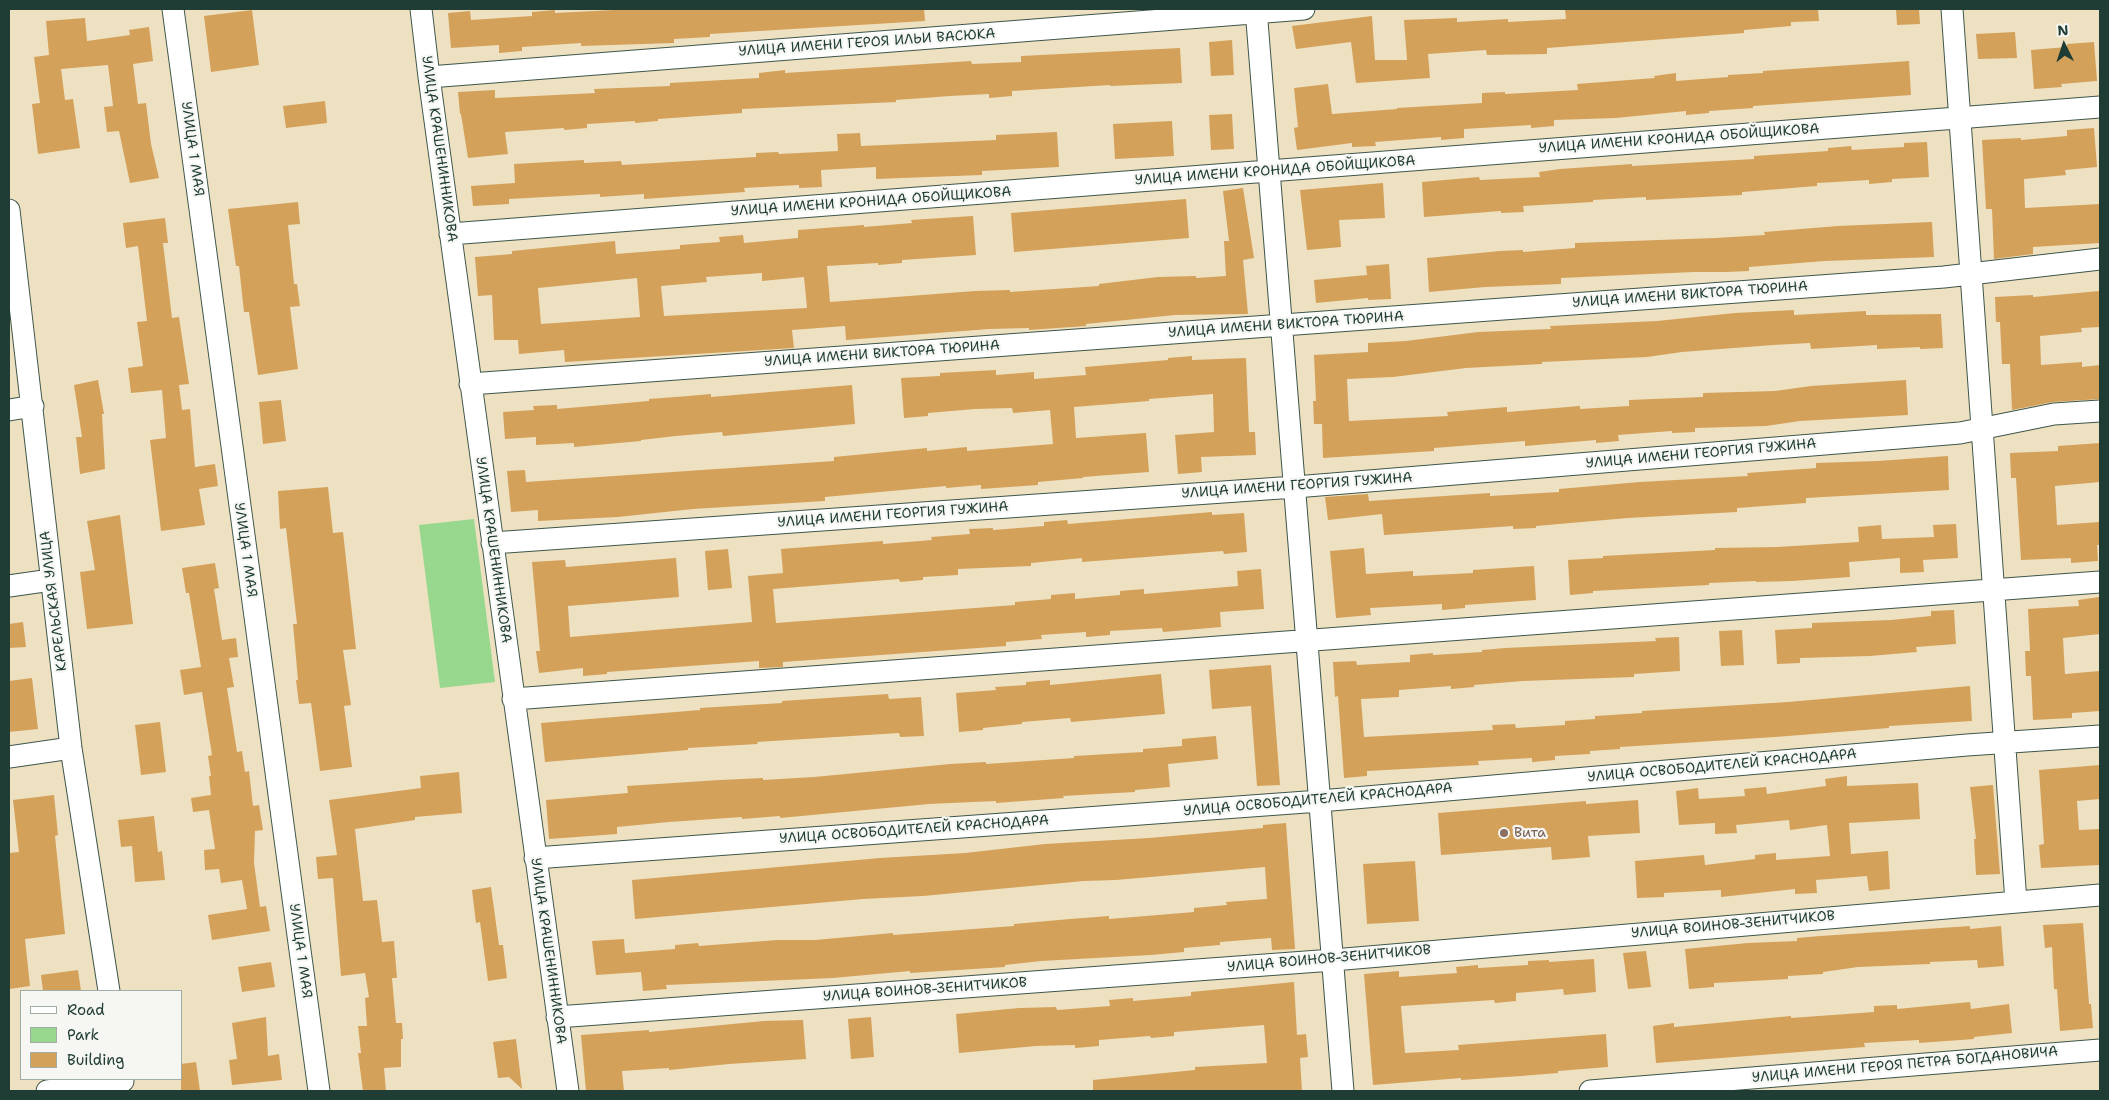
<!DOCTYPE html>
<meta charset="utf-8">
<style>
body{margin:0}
#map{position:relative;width:2109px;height:1100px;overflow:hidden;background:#eee1c2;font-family:"Shantell Sans",sans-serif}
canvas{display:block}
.frame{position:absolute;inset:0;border:10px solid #1f3d34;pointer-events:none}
.legend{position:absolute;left:20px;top:990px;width:162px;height:90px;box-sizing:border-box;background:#f6f6f2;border:1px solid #a0aca6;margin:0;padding:6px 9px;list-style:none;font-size:15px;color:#1f3d34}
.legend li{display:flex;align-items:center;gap:10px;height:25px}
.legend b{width:25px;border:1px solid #a0aca6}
.north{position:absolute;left:2039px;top:20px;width:50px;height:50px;-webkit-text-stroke:4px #f6f6f2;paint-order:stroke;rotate:356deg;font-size:14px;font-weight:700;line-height:20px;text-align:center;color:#1f3d34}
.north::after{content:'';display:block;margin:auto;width:18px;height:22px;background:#1f3d34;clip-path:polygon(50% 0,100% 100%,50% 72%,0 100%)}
</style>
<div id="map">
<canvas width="2109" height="1100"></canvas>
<div class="frame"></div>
<ul class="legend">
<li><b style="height:6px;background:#fff"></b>Road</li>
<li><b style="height:14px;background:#98d88e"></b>Park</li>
<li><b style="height:14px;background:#d4a15a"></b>Building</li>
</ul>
<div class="north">N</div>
</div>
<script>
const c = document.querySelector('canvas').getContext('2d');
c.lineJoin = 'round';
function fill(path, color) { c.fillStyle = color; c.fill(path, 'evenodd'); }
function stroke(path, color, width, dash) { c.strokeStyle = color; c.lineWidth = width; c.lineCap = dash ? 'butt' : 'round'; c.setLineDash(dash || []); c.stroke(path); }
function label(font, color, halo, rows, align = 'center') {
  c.font = font + ' "Shantell Sans",sans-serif'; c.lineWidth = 4.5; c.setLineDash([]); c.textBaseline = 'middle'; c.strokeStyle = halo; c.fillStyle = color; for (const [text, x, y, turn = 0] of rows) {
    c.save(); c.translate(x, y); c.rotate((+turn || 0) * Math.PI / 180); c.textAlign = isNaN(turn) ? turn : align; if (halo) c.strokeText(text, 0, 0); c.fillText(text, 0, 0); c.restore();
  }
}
const green = new Path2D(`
 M474,519l21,163 -55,6 -21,-163z`);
const building = new Path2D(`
 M633,9h291l1,12 -215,13v3l-36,2v4l-93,3v-3l-59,4v4l-23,2v-8l-48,3 -3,-35 22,-2 1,9 61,-4v-4l23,-2v3z
 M1565,9h253l1,12 -28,1v4l-47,4v3l-197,15v6l-60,1 -1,-5 -58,4 2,24 -74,5 -5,-41 -55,7 -4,-23 80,-10 3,44h32l-3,-40 53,-2v4l51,-3v3l58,-3z
 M1896,9h23l1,15 -23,1z
 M252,10l7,55 -48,7 -7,-56z
 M85,18l2,23 43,-6 -1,-5 20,-3 4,34 -20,3 5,40 8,-1 5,41 8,34 -29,5 -11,-52 -12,1 -3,-25 9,-1 -5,-41 -47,4 4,31 8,-1 7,49 -42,6 -6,-50 8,-1 -6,-46 15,-2 -3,-34z
 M2015,32l2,26 -39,1 -2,-25z
 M1232,40l2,35 -23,1 -2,-34z
 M2094,42l3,39 -36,3 1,3 -28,2 -3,-39 36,-3v-3z
 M1180,48l2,35 -72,3v-1l-98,6v5l-23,2v-4l-39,2 -54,4v2l-154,7v4l-84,6v2l-23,2v-2l-48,3v4l-23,2v-2l-59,4 3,22 -40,4 -7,-44h-1l-2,-22 37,-2v8l100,-5 -1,-4 76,-3v-3l89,-5v-5l26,-3v3l186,-12 1,3 49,-2v-6z
 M1909,61l2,34 -158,11v2l-44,3v2l-23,2v-4l-70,7 -62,2v6l-23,2v-3l-67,4v9l-23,2v-3l-66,5 1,4 -24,1v-4l-55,7 -3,-22 4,-1 -4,-39 34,-4 4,30 65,-5v-1l85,-5v-10l23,-1v2l73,-4 -1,-6 78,-6 -1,-2 22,-3v8l52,-4v-2l35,-2v-2z
 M325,101l2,22 -41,5 -3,-22z
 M1232,114l2,35 -23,1 -2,-35z
 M1172,121l2,35 -59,3 -2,-35z
 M2094,128l3,39 -32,3 1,5 -42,4 1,29 75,-4v39l-67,4v7l-39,5 -2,-50h-6l-4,-69 39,-2v2l46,-4v-6z
 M1057,132l2,35 -77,4v4l-106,4v-12l-55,3 1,17 -23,1v-3l-55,3 1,4 -101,7v-5l-44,3v-3l-91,5v5l-36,2 -2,-20 44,-3 -1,-19 70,-4v3l37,-2 1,4 134,-8v-4l22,-1 1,2 59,-3 -1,-17 23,-1 1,13 135,-6v-5z
 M1927,142l2,35 -37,2v3l-23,2v-4l-52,3v3l-75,6v3l-96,5v-3l-53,3v2l-70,4 1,6 -23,1v-2l-77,6 -2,-35 57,-5 1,3 60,-3 -1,-5 21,-3 72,-5v2l122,-7v-3l74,-5v-3l23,-2 1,4 52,-3v-4z
 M1383,183l2,35 -46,2 2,27 -34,3 -7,-60z
 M1243,188l11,70 -11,2 5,54 -73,1 -89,9v2l-57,4v-2l-40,1 -143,11 -1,-14 -53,4 2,18 -229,14 -1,-12 -45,4 -1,-14h-24l-2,-45 -14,1 -3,-39 37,-3v-3l103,-10 1,13 64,-5v-4l40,-3 -1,-5 24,-2 1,8 54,-5v-8l66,-5v2l48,-4 -1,-3 62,-4 3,39 -74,5v3l-24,2v-2l-51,3 3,36 145,-11 35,-1v2l89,-6v-2l59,-7 38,-1v2l30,-2 -2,-35h5l-6,-50zM762,273v8l42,-4 3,31 -143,8 -3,-30 46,-4 -1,-5zM637,278l3,39 -99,7 -3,-36z
 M1186,199l3,39 -175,14 -3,-39z
 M298,202l2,22 -12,1 6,59h3l3,22 -10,1 8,62 -40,6 -9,-63h-5l-5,-46h-3l-8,-57z
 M165,218l3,25h-5l9,75 7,-1 10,67 -10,1 3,25 8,-1 5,58 20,-3 3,22 -19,3 6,36 -44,6 -11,-91 16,-2 -4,-48 -31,3 -3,-25 15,-2 -6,-44 10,-1 -9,-75 -12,2 -3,-25z
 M1932,222l2,35 -109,4 -76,6v4l-23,1h-32l-133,6v6l-76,3 -56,5 -2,-34 73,-7 23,-1v2l52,-4v-5l140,-5 50,-3 -1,-3 74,-6z
 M1389,264l2,35 -23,1v-2l-52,5 -2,-23 53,-5 -1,-9z
 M2100,291v36l-19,1 1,4 -42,4 1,29 41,-3v5l18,-2v34l-47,3 -41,8 -2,-46h-8l-2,-42h-4l-1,-25 38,-2v2z
 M1794,310v5l72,-4v4l75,-1 2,34 -23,1v-2l-43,2v-4l-66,4 -1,-6 -37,2 -91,7 -35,5 -105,5v2l-76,4 -73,9 -46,2 2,42 99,-5 -1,-4 60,-5v5l73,-6v3l49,-3v-6l74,-3v-4l72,-2 36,-5 95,-6 2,35 -108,6 -34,5 -71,2v4l-23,1v-2l-54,4 1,6 -23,2v-3l-71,6v-5l-91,7v3l-111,7 -1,-34h-8l-1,-23h3l-2,-46 54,-3v-9l38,-2 72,-9 73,-3 -1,-3 107,-5 78,-8z
 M1192,356v4l54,-2 3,74h6l1,23 -55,2 1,15 -24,2 -3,-39 39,-3 -1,-38 -64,5v2l-75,6 2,31 70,-5 3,39 -66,5v1l-45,4v3l-57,4v-4l-35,3v-2l-121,11v4l-132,8 -75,8 -80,4v-11l-27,2 -4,-41 18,-1 1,12 308,-21v-4l93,-9v3l40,-4v4l86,-7 -3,-34 -37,3 -1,-5 -37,1 -47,4v3l-24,2 -3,-40 39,-2v-3l56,-3v5l38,-3v7l52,-4 -1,-8 83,-7v-2z
 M98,380l6,34h-2l3,55 -25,5 -4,-37h6l-8,-52z
 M852,385l3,39 -132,12 -1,-4 -46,4 -35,4v1l-67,6v-4l-38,2v-8l-31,2 -2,-27 31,-2 -1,-4 24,-1v4l92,-8v-2l39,-3 23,-2v3z
 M281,400l5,41 -23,3 -4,-42z
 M2100,443v39l-45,4 2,39 43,-3v23h-3l1,16 -27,2v-5l-50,2 -5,-82h-5l-1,-25 48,-2v-5z
 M1948,456l1,34 -143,8v5l-69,5v4l-109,6 -92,8v2l-23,1v-3l-129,9 -2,-21 -54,6 -3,-23 43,-3 1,7 121,-8v3l69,-4v-3l81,-7 108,-6 -1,-3 69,-5v-5l62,-2z
 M328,487l5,46 10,-1 13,117 -13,1 8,55 -7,1 8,61 -32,4 -9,-68 -12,1 -3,-24h2l-5,-56h4l-11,-96 -6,1 -2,-38z
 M1212,512v3l32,-2 3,39 -23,2 -1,-3 -141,11v-4l-51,5v3l-73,3v6l-35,2v3l-23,2 -1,-3 -126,10 3,34 239,-18v-3l36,-3v-4l24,-2v6l45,-4v-4l24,-2v5l94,-8 -1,-15 24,-2 3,40 -44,3 1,15 -58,5 -1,-4 -52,3v4l-24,2v-5l-45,3 1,4 -36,3v4l-223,16v5l-24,1v-7l-152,11v2l-24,2v-8l-44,5 -3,-22h4l-8,-89 33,-2 1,7 110,-9 3,39 -111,9 2,31 182,-15 -4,-46 35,-3 -2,-24 102,-8v3l49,-4 -1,-3 39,-3 -1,-5 24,-1v2l51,-4v-4l23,-2 1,4z
 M120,515l13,109 -46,5 -7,-57 15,-2 -8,-49z
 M1956,524l2,34 -35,2 1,12 -24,1v-15l-51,4 1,15 -58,4 -36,1v-1l-47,2v2l-116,6v2l-23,2 -2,-35 35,-2v-2l112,-6v-2l62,-1 82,-5 -1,-15 23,-2 1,14 52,-2 -1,-12z
 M1364,548l2,26 47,-3v5l60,-3v-3l61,-4 2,34 -71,5v3l-23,2v-6l-72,4 1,7 -35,3 -6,-67z
 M728,549l4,39 -24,2 -3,-39z
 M215,563l4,25 -5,1 8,51 14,-2 2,19 -9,1 5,29 -7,1 10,64 5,-1 3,21 4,-1 4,35 6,-1 4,25 -8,1 -1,32 6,44 6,-1 4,25 -58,9 -4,-25 39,-6 -5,-29 -21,3 -2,-14 -14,1 -1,-20 11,-1 -6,-39 -16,2 -2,-14 20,-3 -2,-19h2l-3,-20 4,-1 -10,-63 -18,3 -4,-25 21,-3 -12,-74h-3l-4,-25z
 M2099,597l1,37 -37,4 2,36 35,-3v40l-28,2v5l-39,2 -2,-44h-5l-1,-25h5l-2,-42 51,-3 -1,-6z
 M1954,610l2,34 -40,3 1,5 -47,4 -70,2v5l-23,1 -2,-34 37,-2v-5l79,-3 40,-4v-5z
 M23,622l3,25 -17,1v-24z
 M1742,630l2,35 -23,1 -2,-35z
 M1679,637l1,34 -46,3v3l-111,4 -49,4v2l-23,2v-3l-52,4v7l-38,2 3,38 129,-7 -1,-5 23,-1 1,4 49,-3v-4l30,-2v-3l47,-3v-2l146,-9 182,-16 2,35 -83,5v2l-114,9 -155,10v2l-30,2v3l-35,2v4l-23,2v-4l-54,3 1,4 -112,6v5l-23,2 -6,-82 -3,1 -2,-35 23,-1 1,4 53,-3v-7l23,-2v2l49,-3v-2l23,-2 151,-7 -1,-3z
 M1271,665l9,120 -23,1 -6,-80 -39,3 -3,-39z
 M1161,674l4,40 -94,8 -1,-4 -48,4v2l-39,4v2l-24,2 -3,-39 40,-3 -1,-3 31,-2v-3l24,-2v5z
 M32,678l6,51 -29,3v-51z
 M888,694l1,5 32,-2 3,39 -24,1 -1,-4 -142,9 1,2 -70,4v2l-143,12 -4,-39 159,-13v-2l82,-5v-2z
 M160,722l6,50 -25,3 -6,-50z
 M1216,736l2,23 -50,5 2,23 -35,3v2l-72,4 1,2 -68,5v-2l-67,3 -149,14v-2l-38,3v-2l-73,5 -52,5v7l-68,5 -3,-39 82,-7 -1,-7 93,-6 43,-2v2l51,-3 136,-13 36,-2v2l88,-6v-2l69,-4v-3l39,-3v-7z
 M2100,765v34l-23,2 2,29 21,-1v36l-59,3 -2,-23 5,-1 -5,-74z
 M459,772l3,41 -47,4v3l-60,9 8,72 14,-1 5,42 12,-1 3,37h-5l4,45h6l1,16h-2v28l-17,1 2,23h-23l-5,-38h3l-3,-27h9l-2,-28 4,-1 -4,-24 -24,3 -8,-98 -15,1 -2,-22 21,-2 -8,-55 92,-12 -1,-12z
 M1847,776v10l71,-3 2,36 -71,4 2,31 37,-3 2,38 -21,2 -2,-15 -51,4 1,13 -22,1v-5l-74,8v-7l-57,3v4l-27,1 -2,-37 69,-6 1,10 50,-6v-4l21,-2v7l54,-4 -3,-31 -37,5 -1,-10 -53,5 1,8 -22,1v-11l-36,2 -3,-34 22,-3 1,11 46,-3 -1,-7 22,-2 1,7 59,-8 -1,-7z
 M1993,785l7,89 -24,1 -2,-36h2l-6,-52z
 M54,795l4,40 -3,1 10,98 -40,5 5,47 -21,3v-136l10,-1 -6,-52z
 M1638,800l2,33 -52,3 2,21 -38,3 -1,-13 -110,8 -3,-42 148,-12v3z
 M154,816l4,36 4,-1 3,29 -30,2 -3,-36 -11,1 -3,-27z
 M1286,823l9,126 -23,1 -1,-12 -51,4v3l-36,3v4l-33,3 -110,6 -36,4v2l-95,6v-2l-77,7 -167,7 1,4 -24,2 -2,-19 -45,3 -4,-34 32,-2 1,14 50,-4v-4l23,-2 1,3 78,-6h38l78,-7v2l121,-9v-2l56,-5 39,-3v3l49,-4 36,-3v-4l33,-3 -1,-3 41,-3 -2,-32 -149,13 -32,1 -161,15 -60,3 -228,20 -3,-39 248,-22 85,-5 80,-9 104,-6 114,-10v-3z
 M1415,861l4,60 -52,3 -4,-60z
 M491,887l8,58h4l4,33 -19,3 -8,-59 -4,1 -4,-33z
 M2083,923l6,81h2l2,24 -33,3 -3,-42h-3l-2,-42 -7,1 -2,-23z
 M1970,926v3l31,-3 3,40 -26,2 -1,-8 -47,2v2l-72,3 -35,5v2l-35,2v3l-74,4v4l-25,2 -4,-40 63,-6 49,-2v-3l23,-2z
 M1646,951l5,36 -23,2 -5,-36z
 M1594,959l2,33 -32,3 -1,-6 -47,4v8l-21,2 -1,-3 -93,6 4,47 54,-3 -1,-5 148,-11 2,33 -50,4v2l-37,3 -60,4v-2l-88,7 -9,-111 35,-3v6l58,-4 -1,-6 22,-2v3l50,-3v-4l21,-1v2z
 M271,962l4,25 -33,5 -4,-25z
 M78,970l3,21h-38l-2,-16z
 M1294,982l3,53 9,-1 2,23 -8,1 2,33h-209v-11l102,-10v-3l72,-4 -3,-38 -90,7v4l-23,2 -1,-2 -51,4v6l-24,2v-3l-39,1 -77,7 -3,-39 63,-6 37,-1 1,3 53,-4 -1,-6 24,-2v3l58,-5v-4z
 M1970,1002l1,7 38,-5 3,29 -38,4v2l-55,4v-3l-55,3 1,4 -209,16 -3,-37 21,-3v4l117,-11v2l83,-6v-6l23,-1v4z
 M266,1017l2,39 11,-2 3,26 -50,5 -3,-25 8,-1 -5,-36z
 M871,1017l3,40 -23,2 -3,-40z
 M803,1020l3,39 -77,5 -60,6v-2l-47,3 2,20h-38l-5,-56 68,-5v2l115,-11z
 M516,1039l6,50 -13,-12 -11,1 -5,-36z
 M196,1062l4,29h-19v-27z`);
const minor = new Path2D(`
 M173,9l146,1082
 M421,9l8,68 139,1014
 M1256,9l87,1082
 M1952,9l64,893
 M429,77l875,-68
 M9,210l62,538 38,243
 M450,234l1650,-127
 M470,384l1474,-107 156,-18
 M9,410l24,-4
 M492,543l803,-56 665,-54 94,-19 46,-3
 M9,586l42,-6
 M513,699l1587,-117
 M9,757l62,-9
 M535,858l785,-57 647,-56 133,-9
 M557,1017l776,-57 767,-65
 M47,1091l76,-10
 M1590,1091l510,-41`);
const markers = [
 [1504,833,5,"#8d6e63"]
];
const streetNames = [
 ["УЛИЦА ИМЕНИ ГЕРОЯ ИЛЬИ ВАСЮКА",867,43,-4],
 ["УЛИЦА ИМЕНИ КРОНИДА ОБОЙЩИКОВА",1679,139,-4],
 ["УЛИЦА 1 МАЯ",192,149,82],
 ["УЛИЦА КРАШЕНИННИКОВА",439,149,82],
 ["УЛИЦА ИМЕНИ КРОНИДА ОБОЙЩИКОВА",1275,171,-4],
 ["УЛИЦА ИМЕНИ КРОНИДА ОБОЙЩИКОВА",871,202,-4],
 ["УЛИЦА ИМЕНИ ВИКТОРА ТЮРИНА",1690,295,-4],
 ["УЛИЦА ИМЕНИ ВИКТОРА ТЮРИНА",1286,325,-4],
 ["УЛИЦА ИМЕНИ ВИКТОРА ТЮРИНА",882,354,-4],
 ["УЛИЦА ИМЕНИ ГЕОРГИЯ ГУЖИНА",1701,454,-5],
 ["УЛИЦА ИМЕНИ ГЕОРГИЯ ГУЖИНА",1297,486,-4],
 ["УЛИЦА ИМЕНИ ГЕОРГИЯ ГУЖИНА",893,515,-4],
 ["УЛИЦА 1 МАЯ",245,550,82],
 ["УЛИЦА КРАШЕНИННИКОВА",493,550,82],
 ["КАРЕЛЬСКАЯ УЛИЦА",54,601,-97],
 ["УЛИЦА ОСВОБОДИТЕЛЕЙ КРАСНОДАРА",1722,766,-5],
 ["УЛИЦА ОСВОБОДИТЕЛЕЙ КРАСНОДАРА",1318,800,-5],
 ["УЛИЦА ОСВОБОДИТЕЛЕЙ КРАСНОДАРА",914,830,-4],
 ["УЛИЦА ВОИНОВ-ЗЕНИТЧИКОВ",1733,925,-5],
 ["УЛИЦА 1 МАЯ",300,951,82],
 ["УЛИЦА КРАШЕНИННИКОВА",548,951,82],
 ["УЛИЦА ВОИНОВ-ЗЕНИТЧИКОВ",1329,959,-5],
 ["УЛИЦА ВОИНОВ-ЗЕНИТЧИКОВ",925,990,-4],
 ["УЛИЦА ИМЕНИ ГЕРОЯ ПЕТРА БОГДАНОВИЧА",1905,1065,-5]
];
const educationNames = [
 ["Вита",1514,833]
];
fill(green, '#98d88e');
fill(building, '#d4a15a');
stroke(minor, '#3e5649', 23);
stroke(minor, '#fff', 21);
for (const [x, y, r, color] of markers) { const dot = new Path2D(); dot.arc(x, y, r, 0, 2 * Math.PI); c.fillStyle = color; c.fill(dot); stroke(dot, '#f6f6f2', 2); }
label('14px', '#1f3d34', '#f6f6f2', streetNames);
label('14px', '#785e54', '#f6f6f2', educationNames, 'left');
</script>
